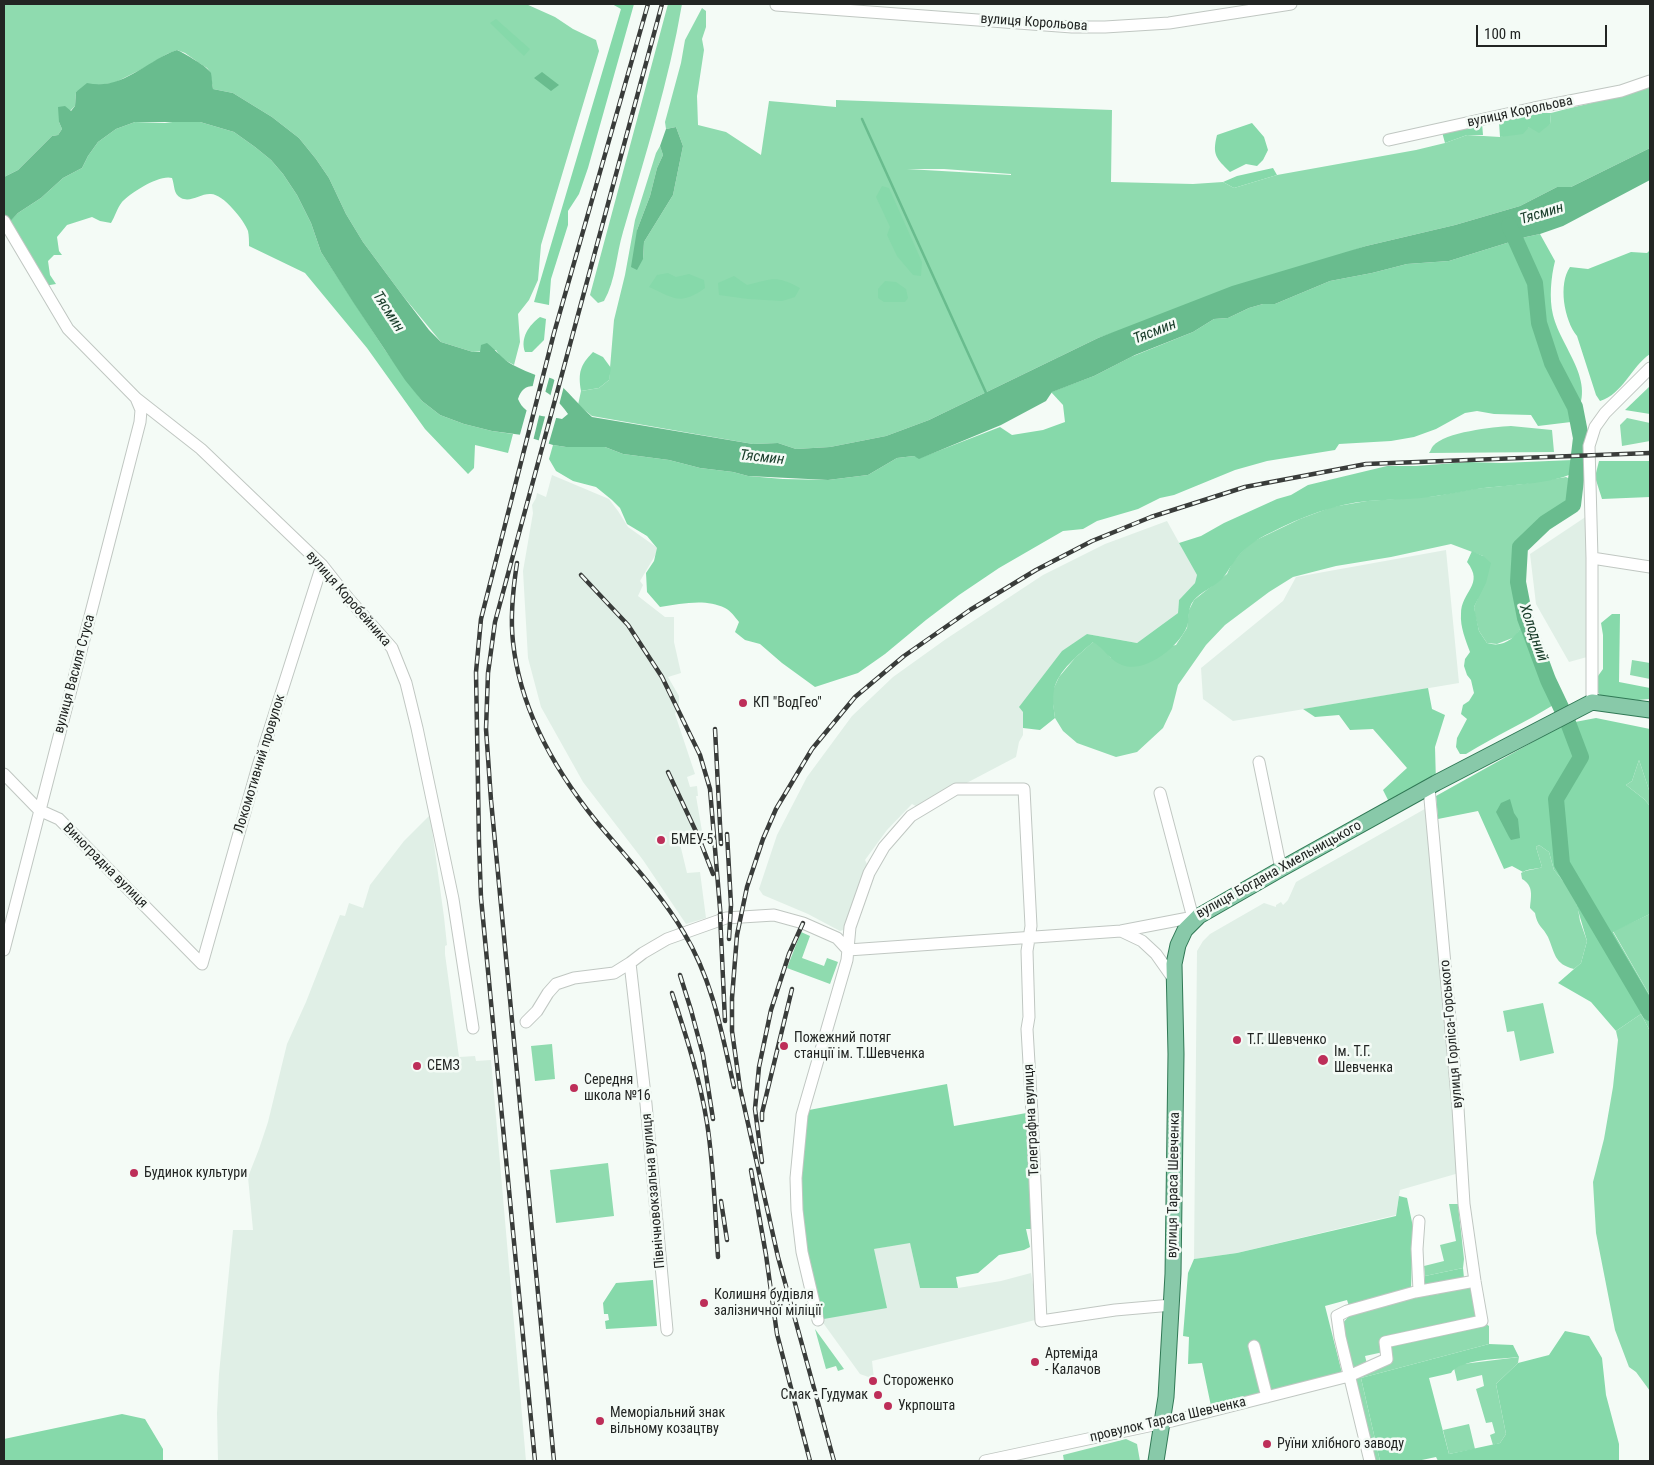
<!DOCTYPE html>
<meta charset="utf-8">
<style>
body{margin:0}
#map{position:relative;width:1654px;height:1465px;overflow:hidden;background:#f4fbf6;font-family:"Roboto Condensed",sans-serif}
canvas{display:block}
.frame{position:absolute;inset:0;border:5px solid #222523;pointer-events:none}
.scale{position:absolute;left:1476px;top:25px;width:131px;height:22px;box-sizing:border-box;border:2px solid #222523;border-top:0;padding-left:6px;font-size:15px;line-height:18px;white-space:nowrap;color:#222523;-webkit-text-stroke:4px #f4fbf6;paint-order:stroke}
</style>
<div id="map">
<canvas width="1654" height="1465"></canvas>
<div class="frame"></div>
<div class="scale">100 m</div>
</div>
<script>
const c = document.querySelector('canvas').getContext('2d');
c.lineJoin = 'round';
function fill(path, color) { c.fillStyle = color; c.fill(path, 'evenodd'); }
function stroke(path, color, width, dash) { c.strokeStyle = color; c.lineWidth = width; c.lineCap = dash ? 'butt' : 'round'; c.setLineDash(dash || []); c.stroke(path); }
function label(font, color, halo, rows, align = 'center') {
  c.font = font + ' "Roboto Condensed",sans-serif'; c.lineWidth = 5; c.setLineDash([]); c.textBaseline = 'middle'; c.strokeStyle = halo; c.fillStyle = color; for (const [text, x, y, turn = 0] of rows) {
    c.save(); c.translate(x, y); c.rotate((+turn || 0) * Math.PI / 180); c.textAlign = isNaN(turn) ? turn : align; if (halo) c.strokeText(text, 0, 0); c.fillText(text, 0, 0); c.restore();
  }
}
const built = new Path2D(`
 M552,475l57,24 9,12 10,16 31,22 -19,32 3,4 -5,11 27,21h9v25l7,31 -13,4 11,19v9l-4,9 20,60 -8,3 3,10 7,-1 1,10h-2l7,41 -23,7 7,29 13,-1 6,46 -20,6 -43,-64 -60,-78 -42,-75 -13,-49 -5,-87 10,-58 -1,-8 4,-7 1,-5 9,4z
 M1587,516v141l-18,5 -33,-58 -6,-50z
 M1167,521l30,54 -2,8 -16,17 -1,13 -41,30 -50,-9 -64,77v24l-4,7 -3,15 -97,51 -7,-4 -25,26 -22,30 3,6 -22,63 -6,2 -32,-17 -45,-19 -4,-6 18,-54 30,-58 45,-61 41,-39 53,-38 97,-64 62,-31z
 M1446,550l13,133 -226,38 -30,-22 -2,-31 82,-67 13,-24z
 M1430,806l29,367 -59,17 -4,25 -159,38 -43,6 3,-308 6,-10 7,-7 54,-31 12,4v-2l5,-3 2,3 5,-5 8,-18z
 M430,815l14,102 3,28 -2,1v8l14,103 16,-1 1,5 15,-1 35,401h-308l-1,-48 2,-39 14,-144h20l-5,-53 11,-28 9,-27 19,-78 19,-42 34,-87 5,1 4,-13 14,5 7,-23 34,-44z
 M910,1242l10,46h38l43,-7 30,-8 8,46 -167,42 2,18 -14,-5 -39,-54 53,-71z`);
const green = new Path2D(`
 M4,4h522l29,13 18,12 23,11 3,11 -58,194 -3,35 -9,20 -11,14 2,28 -6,23 -13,-7 -5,-8 -23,2 -32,-10 -38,-46 -40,-54 -17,-28 -17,-36 -13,-19 -17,-21 -27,-21 -39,-24 -20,-4 -3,-17 -3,-4 -5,-3 -17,-12 -8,-3 -10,4 -23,14 -30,15 -18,2 -20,7 -1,14 -16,16 3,7 -4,6 -6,1 -34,34 -14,7z
 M668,4h14c-13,77 -37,152 -59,228 -7,23 -7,48 -19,69l-6,2 -8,-8z
 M702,8l4,3v16l-4,12 2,11 -7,46 1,29 28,7 35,23 8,-54 67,6v-7l276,10 -1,72 82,2 30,-2 11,6 43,-13 139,-25 29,-7 22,-8 33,2 29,-10 21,-3 1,-11c33,-9 66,-15 99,-26v61l-79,39h-14l-37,19 -65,19 -89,21 -268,92 -169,82 -43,16 -56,11 -34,2 -18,-6 -25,1 -161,-28 -14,-11 3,-14 18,-3 10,-8 5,-60 11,-45 10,-55 21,-67 4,-7 3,9 -6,13 -7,28 -13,34 6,29 1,-17 29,-47 10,-49 -7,-19 -10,2 -1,-7 16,-59 4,-23zM907,169h37l67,5v1z
 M1627,418l23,5v18l-28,5 -2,-21z
 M1511,426l41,4 2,22 -125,1c2,-2 2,-5 4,-7 12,-14 60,-19 78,-20z
 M1566,477l4,2 1,13 -7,14 -33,26 -13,15 -2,25 6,54 -7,11 -18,7 -10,-1 -8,-12 -4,-16 -1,-8 4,-9 5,-42 -32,-12 -60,13 -55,9 -43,11 -24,15 -44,33 -19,20 -28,40 -6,24 -9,19 -26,24 -21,5 -39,-14 -14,-12 -8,-13 -2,-14v-14l6,-13 16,-19 19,-17 10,8 7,9 65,-13 11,-17 2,-18 5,-10 33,-26 5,-11 18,-20 50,-24 32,-12 35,-6 69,-5 37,-7 50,-5z
 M1632,660l18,3v16l-20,-4z
 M1639,760l11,33v13l-6,-7 -18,-14 6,-4z
 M1539,845l10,7 5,18 19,23 5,16 2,12 7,20 -6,22 -7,6c-20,-5 -19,-16 -26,-32 -5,-10 -11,-11 -13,-24l-5,-5c1,-12 4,-22 -8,-29l-1,-6c7,-4 13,-3 21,-6l-6,-20z
 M1650,914v82l-37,-65z
 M801,932l9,4 -8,22 22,8 3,-8 11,4 -8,22 -43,-16z
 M1543,1003l11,50 -34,8 -6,-30 -7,1 -4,-21z
 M1641,1014l9,17v360l-14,-19 -7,-5 -14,-37 -19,-97 -3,-51 11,-43 9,-52 5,-47 -2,-9z
 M552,1044l3,35 -20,2 -4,-35z
 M608,1163l6,53 -58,7 -6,-53z
 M1449,1204h9l6,55 -1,9 -38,8 -1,-10 20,-5 -4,-16 16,-4z
 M1475,1281l7,40 7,5v18l-128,34 19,83h-10l-28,-137 6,-7 -1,-6 88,-23 1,7zM1388,1351l-19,21 -4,-16z
 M815,1329l29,40 -6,2 -2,-5 -10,3z
 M1519,1357l-1,6 -22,21 10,50 -6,9 -7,2 -3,-10 5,-2 -3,-11 -6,1 -10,-34 8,-3 -2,-11 -25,6 -3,-13 9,-4z
 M1469,1424l6,25 -26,5 -6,-24z
 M1126,1439l11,5 3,17h-76l-1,-6z`);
const forest = new Path2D(`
 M612,4h22l-46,164 -9,26 -11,17v14l-17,54 -2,26 -15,-3 87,-293z
 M496,19l34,30 -6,7 -34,-33z
 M1536,113h15l-1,11 -11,9 -10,-6 -6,7 -23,3 -1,-15z
 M180,121l20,1 34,10 21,15 16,13 12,14 14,21 14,28 10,29 64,98 37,51 18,14 24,9 28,7 21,3 -5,19 -33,-8 -1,23 -6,6 -43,-45 -58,-81 -62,-75 -56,-27c0,-5 0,-10 -1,-15 -4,-11 -25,-37 -37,-37 -10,-1 -20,9 -30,4 -8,-4 -6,-12 -9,-20 -12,-4 -42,15 -50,24 -5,6 -7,15 -11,21l-11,-2 -8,-4 -25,8 -10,12 2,14 3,4h-8l-6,6 2,14 6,9 -12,2 -38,-61 12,-12 23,-15 22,-20 19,-10 6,-12 10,-14 18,-13 19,-7 30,1z
 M1252,123l12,14 4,13 -5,10 -6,6 -11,-2 -16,8c-14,-14 -18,-17 -13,-37z
 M1482,123l1,12h-16l-22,8 -3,-11z
 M1273,168l4,7 -43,13 -11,-6 14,-6z
 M882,186l7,2 33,74 -1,14 -8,-1 -16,-19 -10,-21 3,-8 -14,-30z
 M1540,234l15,27c-4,16 -6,37 -2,54 9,36 48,69 18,107l-33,4 -7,-11 -37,-1 -17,-3 -12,2 -29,16 -22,8 -23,4 -52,3 -4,6 -68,11 -32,9 -61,25 -14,3 -22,11 -41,12 -14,8 -20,2 -64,37 -40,27 -33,25 -41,34 -27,19 -43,14 -33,-24 -22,-19 -15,-4 -10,-8 4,-10c-4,-5 -8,-11 -14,-14 -20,-10 -44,-4 -65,-1l-13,-15 -1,-19 8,-12 3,-13 -10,-12 -20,-12 -7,-16 -8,-8 -16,-13 -23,-6 -17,-10 -7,-12 4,-14 13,2h39l18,7 46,6 31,8 33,4 15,4 35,3 45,1 40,-5 29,-17 17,-2 6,2 80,-31 12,8 31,-5 22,-8 -2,-17 -12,-13 43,-16 37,-19 62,-25 21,-13 14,-1 21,-10 14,-4h12l55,-23 42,-8 35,-9 42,-3 77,-24z
 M1650,250v104c-19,13 -27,40 -50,47l-4,-6 -19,-59c-13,-16 -19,-52 -7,-69l18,2 43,-17 16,1z
 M668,273l8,4 13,-3 15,6 1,8c-25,18 -31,10 -56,-1l8,-12z
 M734,276l13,9c26,-6 28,-10 53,3l-5,9 -13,4 -34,-2 -29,-4 -1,-12z
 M885,281l11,1 10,7 2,9 -3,4h-21l-6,-4v-9z
 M540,317l6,2 -2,21 -12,12h-7c-5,-14 4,-27 15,-35z
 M593,352l10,5 8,11 -2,12 -10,8 -18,3c-3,-18 -1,-26 12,-39z
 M1650,386v28l-25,-4z
 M1573,460l6,5 -2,10 -4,-2c-21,11 -64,12 -89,15 -16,2 -32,6 -48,8 -23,4 -45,3 -68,5 -33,3 -67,16 -96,31 -16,7 -28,16 -38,30 -5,6 -7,12 -13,18 -8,7 -20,12 -27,20 -8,9 -3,20 -8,29 -9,19 -42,45 -64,36 -12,-4 -18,-17 -29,-23 -14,13 -35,28 -39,48 -2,9 0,19 1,28l-15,12 -17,-2v-16l-4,-5 43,-56 25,-17 50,9 41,-30 1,-13 16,-17 2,-8 -18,-32 22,-7 23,-13 53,-24 14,-4 17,-10 79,-19h29l52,-4 33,1z
 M1599,461h51v36l-48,2 -7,-22z
 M1472,551l11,5 8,7 -5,20 -12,24 5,24 8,12c16,5 27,-4 35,-17l8,6 26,65 -1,7c-29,18 -60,32 -89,50h-6l-4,-7 1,-9 10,-19 -6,-5 2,-9 6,-4 5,-8 -3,-13 -4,-5 -3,-9 1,-7 5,-7c-4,-11 -10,-25 -9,-38 0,-23 24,-29 6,-52z
 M1612,614h8l-1,68 31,6v11l-12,1 -34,-2 -6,-5v-17l5,-7v-34l-2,-12z
 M1428,688l4,21 13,6 -10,32 1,36 -44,25 -9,-18 24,-22 -34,-39 -23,1 -11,-15 -24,2 -12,-8z
 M1596,718l54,11v64l-11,-33 -7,21 -6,4 18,14 6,7v108l-37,18 37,64v35l-9,-17 -25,17 -25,-29 -33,-19 23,-20 6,-22 -14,-48 -19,-23 -5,-18 -10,-7 -3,2 6,20c-7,3 -13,1 -19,5l-11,-6 -8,3 -26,-58 -40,8 -2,-23 120,-67 19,-7z
 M947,1084l7,42 78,-14 5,117h-11l4,18 -6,3 -25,5 -21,18 -22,4 2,11h-38l-10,-45 -36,6 13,59 -69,12 -16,-68 -6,-74 13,-68z
 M1399,1196l8,2 6,29 -2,62 -62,17 -2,-6 -22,6 17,67 -131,33 -9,-43 -14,1 1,-27 -6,-1 5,-63 6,-14 43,-6 159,-37z
 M1463,1268l2,20 -29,7 -1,-7 -10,2v-14z
 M653,1280l4,46 -51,3 -1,-8 4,-1 -1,-6h-4l-1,-11 13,-20z
 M1565,1331l24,5 13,22 4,37 13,49v17h-181l-2,-4 -19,4h-37l-19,-83 128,-34 24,1 6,12c-17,2 -60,2 -68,16l-22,5 20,76 51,-11 6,-9 -10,-50 22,-21 31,-8z
 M122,1414l23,5 18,30v12h-159v-22z`);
const water = new Path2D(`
 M177,50c7,3 31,17 34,23 1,5 1,11 2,16l20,4 39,24 27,21 17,21 13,19 17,36 17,28 40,54 26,34 12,12 32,10h7l1,-7 6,-2c10,8 15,16 26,22 8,4 17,8 25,11 5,1 11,1 15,3 15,11 25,26 39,38l161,27 25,-1 18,6 34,-2 56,-11 43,-16 169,-82 134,-52 134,-40 89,-21 65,-19 37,-19h14l79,-39v32l-87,46 -23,8 -14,3 -77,24 -42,3 -35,9 -42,8 -55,23h-12l-14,4 -21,10 -14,1 -21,13 -58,23 -41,21 -42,16 -6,9 -45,24 -82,34 -5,-3 -17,2 -29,17 -40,5 -80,-4 -15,-4 -33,-4 -31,-8 -46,-6 -18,-7h-39l-13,-2 -31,-10 -30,-4 -28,-7 -24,-9 -18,-14 -17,-21 -52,-78 -32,-50 -10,-29 -14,-28 -14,-21 -12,-14 -16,-13 -21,-15 -34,-10h-65l-19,7 -18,13 -10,14 -6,12 -19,10 -22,20 -23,15 -14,15v-51l14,-7 34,-34 6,-1 4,-6 -3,-7 -1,-15 7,-1 6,5 4,-5 1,-14 11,-9c35,8 60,-23 90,-33zM534,386c15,6 25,15 34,28l-6,5c-19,-4 -36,-1 -44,-20 3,-9 7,-13 16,-13z
 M542,72l17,13 -8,6 -17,-13z
 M676,127l7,19 -10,49 -29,47 -1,17 -6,11 -6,-3 6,-37 13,-34 7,-28 6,-13 -3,-9 6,-17z
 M1510,799l4,14 4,6 2,19 -9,2 -2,-3 -13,-25 5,-9z`);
const pier = new Path2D(`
 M536,372l14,3 -5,18 -13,-4z
 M555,378l9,8 -5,19 -9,-8z
 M527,409l13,3 -7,29 -14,-3z
 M546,413l11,2 -9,31 -10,-3z`);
const stream = new Path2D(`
 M862,119l125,276`);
const river = new Path2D(`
 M1509,225l26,58 4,40 13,40 23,44 6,31 -8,67 -28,18 -25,24 -2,35 7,36 23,62 19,40 14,37 -25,42 6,65 88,149`);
const minor = new Path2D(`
 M776,5l296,22h33l64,-4 122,-19
 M1389,140l145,-32 87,-17 29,-10
 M4,221l64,108 68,69 65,51 121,116 26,33 44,50 14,35 11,45 36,171 20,129
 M1592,558l58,9
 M1592,702v-144l-3,-112 6,-19 10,-14 45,-45
 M1259,762l22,107
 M4,774l35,36 20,9 143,145 56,-198 64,-201
 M1160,793l33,125
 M1121,931l21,10 14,13 19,27
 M4,950l136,-528 1,-12 -5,-12
 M630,963l16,141 21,226
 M526,1022l11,-11 11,-18 8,-9 18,-6 40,-5 16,-10 13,-10 24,-14 59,-21 48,-3 29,8 34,15 11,12 273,-19 78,-15
 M1419,1221l-2,28 2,42
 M818,1320l-16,-68 -5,-42 -1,-32 6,-63 45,-155 3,-33 19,-54 15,-26 27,-31 45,-27h68l7,137 -4,25 2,66 -2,12 5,85 9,207 74,-11 57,-5
 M1254,1346l13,51
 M985,1461l187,-40 177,-45 38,-17 -2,-17 97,-21 -7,-40 -11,-77 -6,-96 -29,-320
 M1370,1461l-30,-124 -3,-21 10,-5 68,-19 60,-11`);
const major = new Path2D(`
 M1156,1461l10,-64 7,-123 3,-220 -2,-90 4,-19 7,-15 14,-14 82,-47 155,-86 156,-81 58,8`);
const rail = new Path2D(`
 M517,563c-4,26 -7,53 -4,79 7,67 41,127 83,179 30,36 64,71 88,112 29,48 38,101 50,154
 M581,575l47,50 34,52 38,78 10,34 11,131
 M715,729l6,115
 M668,772l31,66 14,36
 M727,834l4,71 -2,34
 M720,914l5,107
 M680,975l11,35 12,45 10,64
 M672,993c14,42 28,86 35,130 7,44 8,90 11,134
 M762,1120v-7l30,-124
 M762,1162l-7,-53 4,-42 12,-57 18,-56 14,-31
 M751,1170l15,85 11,79 33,127
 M721,1201l6,39
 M535,1461l-54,-563 -2,-55 -3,-171 5,-53 73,-286 94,-329
 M554,1461l-63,-661 -5,-71 2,-56 7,-51 167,-618
 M834,1461l-56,-204 -38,-169 -8,-57v-33l5,-63 10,-48 16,-48 13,-30 36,-60 43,-52 49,-41 66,-46 66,-40 56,-29 59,-24 94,-30 121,-23 284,-11`);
const markers = [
 [743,703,5,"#bd2e59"],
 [661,840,5,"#bd2e59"],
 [1237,1040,5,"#bd2e59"],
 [784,1046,5,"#bd2e59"],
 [1323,1060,6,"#bd2e59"],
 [417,1066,5,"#bd2e59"],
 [574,1088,5,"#bd2e59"],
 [134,1173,5,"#bd2e59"],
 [704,1303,5,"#bd2e59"],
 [1035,1362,5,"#bd2e59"],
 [873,1381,5,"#bd2e59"],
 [878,1395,5,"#bd2e59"],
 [888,1406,5,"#bd2e59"],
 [600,1421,5,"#bd2e59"],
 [1267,1444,5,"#bd2e59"]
];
const streetNames = [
 ["вулиця Корольова",1034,23,4],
 ["вулиця Корольова",1520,112,-12],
 ["вулиця Коробейника",348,599,49],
 ["вулиця Василя Стуса",75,674,-75],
 ["Локомотивний провулок",260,764,-73],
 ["Виноградна вулиця",105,866,45],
 ["вулиця Богдана Хмельницького",1279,870,-29],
 ["вулиця Горліса-Горського",1452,1034,-95],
 ["Телеграфна вулиця",1032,1120,-93],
 ["вулиця Тараса Шевченка",1174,1185,-89],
 ["Північновокзальна вулиця",654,1191,-95],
 ["провулок Тараса Шевченка",1168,1420,-13]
];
const poiNames = [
 ["КП \"ВодГео\"",753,703],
 ["БМЕУ-5",671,840],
 ["Пожежний потяг",794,1038],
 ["станції ім. Т.Шевченка",794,1054],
 ["Т.Г. Шевченко",1247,1040],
 ["Ім. Т.Г.",1334,1052],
 ["Шевченка",1334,1068],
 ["СЕМЗ",427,1066],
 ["Середня",584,1080],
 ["школа №16",584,1096],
 ["Будинок культури",144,1173],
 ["Колишня будівля",714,1295],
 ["залізничної міліції",714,1311],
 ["Артеміда",1045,1354],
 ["- Калачов",1045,1370],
 ["Стороженко",883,1381],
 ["Смак - Гудумак",868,1395,"right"],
 ["Укрпошта",898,1406],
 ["Меморіальний знак",610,1413],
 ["вільному козацтву",610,1429],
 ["Руїни хлібного заводу",1277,1444]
];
const waterNames = [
 ["Тясмин",1542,214,-17],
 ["Тясмин",388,312,57],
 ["Тясмин",1155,332,-22],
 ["Тясмин",762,458,6],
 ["Холодний",1533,633,71]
];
fill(built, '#e0efe6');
fill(green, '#8fdbaf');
fill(forest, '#86d9aa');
fill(water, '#69bc8e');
fill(pier, '#f4fbf6');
stroke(stream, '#69bc8e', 2.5);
stroke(river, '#69bc8e', 16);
stroke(minor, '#c0c7c2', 13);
stroke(major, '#307855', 17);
stroke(minor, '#fff', 11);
stroke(major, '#88c9a9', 15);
stroke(rail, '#393c3a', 4.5);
stroke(rail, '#f4fbf6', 2.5, [8]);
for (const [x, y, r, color] of markers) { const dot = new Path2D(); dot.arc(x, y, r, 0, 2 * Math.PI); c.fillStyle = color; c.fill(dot); stroke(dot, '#f4fbf6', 2); }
label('14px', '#222523', '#f4fbf6', streetNames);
label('14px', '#222523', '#f4fbf6', poiNames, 'left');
label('italic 15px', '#183c29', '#f4fbf6', waterNames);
</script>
